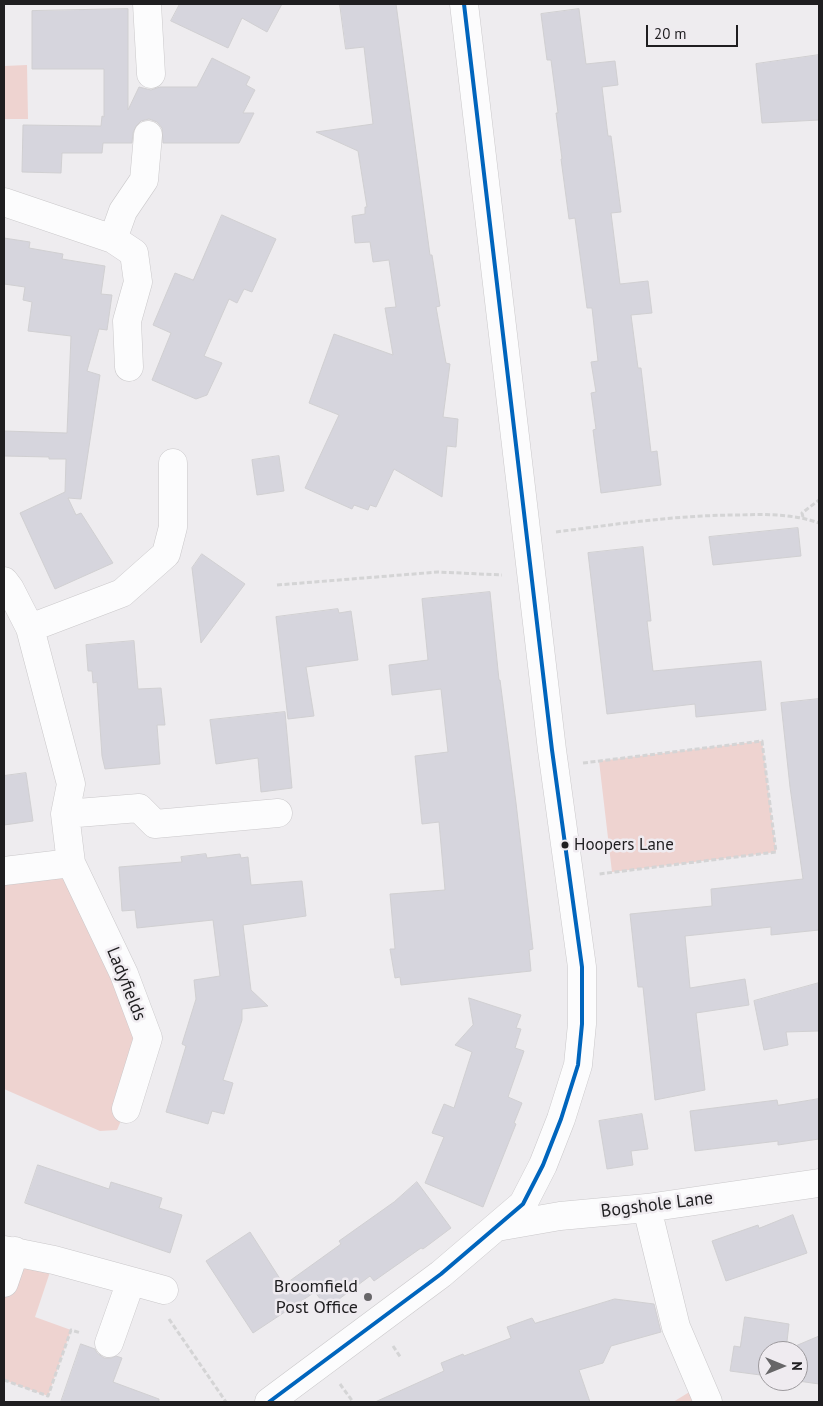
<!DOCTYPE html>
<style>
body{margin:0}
#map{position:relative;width:823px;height:1406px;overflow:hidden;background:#eeecef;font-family:"PT Sans",sans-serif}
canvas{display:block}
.frame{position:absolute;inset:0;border:5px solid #1f1e20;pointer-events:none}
.north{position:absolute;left:758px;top:1341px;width:50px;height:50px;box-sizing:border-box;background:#efebf0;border:1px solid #9c999d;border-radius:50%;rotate:90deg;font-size:14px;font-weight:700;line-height:20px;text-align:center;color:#1f1e20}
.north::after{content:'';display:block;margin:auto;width:18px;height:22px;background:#676668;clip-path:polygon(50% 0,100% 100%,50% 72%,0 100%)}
.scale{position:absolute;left:646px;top:25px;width:92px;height:22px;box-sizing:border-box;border:2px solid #1f1e20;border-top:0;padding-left:6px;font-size:15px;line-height:18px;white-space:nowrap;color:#1f1e20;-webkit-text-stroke:4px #efebf0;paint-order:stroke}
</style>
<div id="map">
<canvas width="823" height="1406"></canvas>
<div class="frame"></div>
<div class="north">N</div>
<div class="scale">20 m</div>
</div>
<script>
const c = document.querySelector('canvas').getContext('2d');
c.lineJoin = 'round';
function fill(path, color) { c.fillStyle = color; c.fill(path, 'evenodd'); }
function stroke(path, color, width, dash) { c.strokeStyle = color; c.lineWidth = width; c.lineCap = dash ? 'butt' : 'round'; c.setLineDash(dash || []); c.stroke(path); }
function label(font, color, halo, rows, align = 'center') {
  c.font = font + ' "PT Sans",sans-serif'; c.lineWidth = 5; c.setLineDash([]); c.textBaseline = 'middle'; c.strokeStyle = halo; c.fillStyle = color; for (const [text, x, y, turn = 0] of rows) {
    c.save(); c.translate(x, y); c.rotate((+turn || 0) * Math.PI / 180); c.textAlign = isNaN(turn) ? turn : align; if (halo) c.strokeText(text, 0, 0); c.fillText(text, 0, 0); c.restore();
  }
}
const green = new Path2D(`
 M27,65l1,54h-24v-53z
 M762,741l14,111 -164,20 -13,-111z
 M71,863l77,175 -22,71 -9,21 -17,1 -96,-42v-218z
 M15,1251l39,9 -19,57 36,13 -23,66 -44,-16v-97z
 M701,1385l8,17h-36z`);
const building = new Path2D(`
 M180,4h102l-15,28 -25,-14 -14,30 -57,-27z
 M340,4h56l34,251h2l8,51 -4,1 10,56 4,1 -7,53 15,2 -2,28 -9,-1 -5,51 -48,-28 -18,38 -6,-2 -2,5 -14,-5 -2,4 -47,-21 34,-73 -30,-12 25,-69 59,21 -8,-47 11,-1 -7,-47 -16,2 -3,-20 -15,1 -3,-27 13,-2v-7h2l-9,-56 -42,-19 57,-8 -9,-77 -18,2z
 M128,9v101l11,-23 12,3 9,-3h37l15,-29 38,19 -4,8 9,5 -12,23h11l-15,30h-76l-1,-15 -5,-6 -8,-3 -8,2 -5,5 -3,7 -1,10h-29l-1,10h-40l-1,20 -39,-1 1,-47 78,1 1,-10 2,1v-48h-72v-58z
 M579,9l7,55 29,-3 3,24 -16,2 6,49h3l10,76 -10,1 9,71 28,-3 4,32 -21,2 7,53h3l10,84 6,-1 4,34 -60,8 -8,-63 3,-1 -5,-36 5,-1 -5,-30 7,-1 -6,-53h-5l-12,-90 -6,1 -8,-60h1l-6,-46h2l-7,-53h-4l-6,-46z
 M819,55v65l-57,3 -6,-59z
 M222,215l54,24 -24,53 -8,-3 -7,14 -8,-4 -25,57 18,7 -15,32 -11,4 -44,-19 19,-47 -18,-8 22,-52 18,7z
 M4,238l26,4 -1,6 34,6 -1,5 43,7 -4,28 11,1 -5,35 -8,-1 -12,42 13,4 -19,124 -13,-1 8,17 5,-2 32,50 -58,26 -35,-76 45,-21 1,-33h-17v-2l-45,-1v-25l63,2 4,-97 -43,-5 4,-29 -9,-2 2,-13 -21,-3z
 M279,456l5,35 -27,4 -5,-35z
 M798,528l3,28 -88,9 -4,-28z
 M643,547l8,74h-4l6,50 108,-10 5,49 -70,7 -1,-13 -88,10 -19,-161z
 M202,554l43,30 -44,59 -9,-75z
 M490,592l9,88h1l16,123 17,146 -4,1 2,21 -130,14 -1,-8 -5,1 -5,-29h5l-5,-55 55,-4 -6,-68 -17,2 -7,-68 33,-4 -7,-63 -49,6 -3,-30 39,-5 -6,-61z
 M338,609l1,4 12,-2 7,49 -52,7 8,49 -26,3 -12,-102z
 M134,641l4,48 23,-1 4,37h-8l3,39 -55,5 -3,-13 -5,-74 -4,1 -1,-12h-4l-2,-26z
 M819,699v231l-48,5v-8l-86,9 5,52 55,-9 4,26 -53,8 9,77 -50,10 -12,-113h-5l-8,-73 82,-8 -1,-17 92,-10 -13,-92 -9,-84z
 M285,712l7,76 -31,4 -3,-34 -42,6 -6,-44z
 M26,773l7,48 -29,4v-49z
 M206,854l1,4 33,-4 1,4 7,-1 3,28 51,-4 4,35 -63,9 8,65 17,16 -26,3v11l-19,60 10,3 -9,31 -12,-3 -4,13 -42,-12 20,-66 -4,-2 14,-45 -2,-19 26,-4 -7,-56 -76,8 -2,-18 -13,1 -3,-44 63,-5 -1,-5z
 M819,983v48l-33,1 2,13 -24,5 -10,-49z
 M469,998l52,17 -5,13 5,1 -6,19 9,3 -16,46 14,6 -8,20 2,1 -33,83 -58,-24 19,-46 -12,-4 12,-29 10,4 18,-56 -17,-7 18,-20z
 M819,1099v40l-41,6v-4l-83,10 -5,-40 87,-11 1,5z
 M642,1114l6,35 -17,2 2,14 -26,4 -8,-48z
 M38,1165l71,24 2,-7 51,16 -3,10 23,7 -12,38 -145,-50z
 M417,1182l34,46 -28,21 -2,-1 -47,33 -4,-5 -43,32 -12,-16 -62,41 -47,-72 44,-29 34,53 57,-41 -2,-3 55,-39z
 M793,1215l14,38 -81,28 -14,-40 46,-16 1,3z
 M615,1299l39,5 7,28 -50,14 -8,17 -24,7 11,32h-215l69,-31 -3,-8 22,-9 1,2 47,-18 -4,-11 25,-9 3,5z
 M745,1317l44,7 -3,26 33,-14v48l-21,-3v-30h-30v25l-38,-5 4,-25 6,1z
 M81,1344l14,5 2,4 7,5h7l5,-2 6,2 -9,24 46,17v3h-98z`);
const path = new Path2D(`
 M803,517l-1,-4 17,-13
 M556,532c61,-8 122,-17 183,-17 27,-1 55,-1 80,8
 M277,585l161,-13 64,3
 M583,763l179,-22 14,111 -177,22
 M169,1319l57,83
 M393,1346l8,12
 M4,1380l44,16 23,-66 10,3
 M340,1384l13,18`);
const minor = new Path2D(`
 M147,4l4,70
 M4,202l109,37
 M129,367l-2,-46 11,-39 -4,-29 -21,-14 10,-28 21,-31 4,-45
 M4,581l6,8 20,39 41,156 -6,30 6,49 53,111 24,64 -22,71
 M30,628l92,-35 44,-39 7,-27v-64
 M65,814l74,-6 16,16 123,-11
 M4,871l67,-8
 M647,1208l29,119 32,75
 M497,1227l63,-11 87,-8 172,-25
 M4,1250l50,10 110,30
 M4,1283l11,-32
 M109,1343l22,-62
 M269,1402l172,-128 82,-70 20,-39 18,-46 17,-54 4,-41v-57l-30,-217 -88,-746`);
const bus1 = new Path2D(`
 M269,1402l172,-128 82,-70 20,-39 18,-46 17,-54 4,-41v-57l-30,-217 -88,-746`);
const markers = [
 [565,845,4.5,"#1f1e20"],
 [368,1297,5,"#676668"]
];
const busNames = [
 ["Hoopers Lane",574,845]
];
const streetNames = [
 ["Ladyfields",126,984,68],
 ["Bogshole Lane",657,1205,-7]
];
const poiNames = [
 ["Broomfield",358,1287],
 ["Post Office",358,1308]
];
fill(green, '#eed3d0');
fill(building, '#d6d5dd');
stroke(building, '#d0cfd1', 1);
stroke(minor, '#cac8ca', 29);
stroke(path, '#d4d4d5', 3, [5, 2.5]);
stroke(minor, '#fcfcfd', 28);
stroke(bus1, '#0065bd', 4);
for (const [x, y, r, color] of markers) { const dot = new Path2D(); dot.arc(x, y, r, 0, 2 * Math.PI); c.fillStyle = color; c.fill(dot); stroke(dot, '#efebf0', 2); }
label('17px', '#1f1e20', '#efebf0', busNames, 'left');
label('18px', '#1f1e20', '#efebf0', streetNames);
label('18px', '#1f1e20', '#efebf0', poiNames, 'right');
</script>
